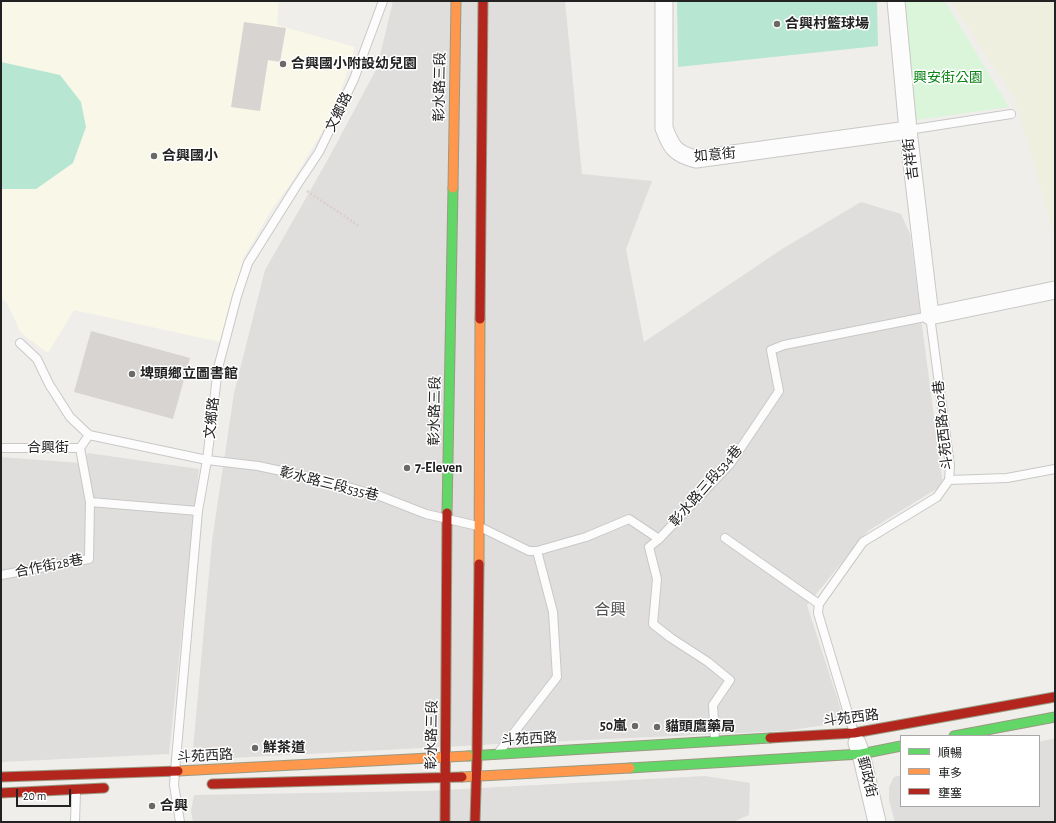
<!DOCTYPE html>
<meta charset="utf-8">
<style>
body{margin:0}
#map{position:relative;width:1056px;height:823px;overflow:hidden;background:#f0eeeb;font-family:"Alegreya Sans","Noto Sans TC",sans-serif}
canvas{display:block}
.frame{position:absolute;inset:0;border:2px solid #222;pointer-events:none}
.legend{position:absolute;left:900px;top:735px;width:140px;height:72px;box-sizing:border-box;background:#fff;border:1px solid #a7a7a7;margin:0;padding:5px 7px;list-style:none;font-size:12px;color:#222}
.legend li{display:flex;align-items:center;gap:8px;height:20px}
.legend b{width:20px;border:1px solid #a7a7a7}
.scale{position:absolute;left:16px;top:789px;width:55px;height:18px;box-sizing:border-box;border:2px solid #222;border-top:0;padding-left:5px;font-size:12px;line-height:14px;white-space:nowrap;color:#222;-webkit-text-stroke:3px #fff;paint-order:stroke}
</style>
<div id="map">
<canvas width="1056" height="823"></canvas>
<div class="frame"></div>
<ul class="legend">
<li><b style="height:5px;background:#63d668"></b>順暢</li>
<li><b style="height:5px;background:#ff974d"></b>車多</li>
<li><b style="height:5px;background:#b3261e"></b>壅塞</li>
</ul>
<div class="scale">20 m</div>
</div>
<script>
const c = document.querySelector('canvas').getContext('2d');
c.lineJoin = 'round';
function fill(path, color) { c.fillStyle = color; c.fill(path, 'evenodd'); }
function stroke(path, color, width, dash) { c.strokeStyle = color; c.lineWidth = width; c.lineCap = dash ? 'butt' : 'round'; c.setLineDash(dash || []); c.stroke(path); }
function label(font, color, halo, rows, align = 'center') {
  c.font = font + ' "Alegreya Sans","Noto Sans TC",sans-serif'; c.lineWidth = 3; c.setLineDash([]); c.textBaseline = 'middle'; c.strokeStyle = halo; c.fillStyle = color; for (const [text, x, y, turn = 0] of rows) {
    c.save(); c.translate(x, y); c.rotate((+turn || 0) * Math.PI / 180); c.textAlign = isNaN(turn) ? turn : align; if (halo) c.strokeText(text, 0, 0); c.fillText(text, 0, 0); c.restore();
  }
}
const residential = new Path2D(`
 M393,1h172l17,173 70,7 -26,68 18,93 138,-93 79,-47 40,12 9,20 33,251 -75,46 -61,74 38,117 -60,9 -286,13 -307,16 20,-219 22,-148 31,-123 62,-109 50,-93z
 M88,453l111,16 -30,285 -168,8v-305l79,6z
 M1055,738v84h-160l-6,-22v-13l5,-10 7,-2v31h138v-64z
 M705,776l45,7 -1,32 -16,7h-540l-2,-11 3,-16 230,-4z`);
const education = new Path2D(`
 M1,1h278l-2,24 78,22 -11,35 -20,47 -33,54 -19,26 -28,48 -24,85 -146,-32 -26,43 -27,-20 -14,-30 -6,-5z`);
const farmland = new Path2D(`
 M950,1h105v236l-41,-140z`);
const park = new Path2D(`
 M903,1h42l64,106 -93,13z`);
const pitch = new Path2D(`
 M677,1h200l1,45 -200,21z
 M1,62l59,13 21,27 5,25 -13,36 -37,26h-35z`);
const building = new Path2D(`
 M244,22l42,6 -6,34 -12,-2 -8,51 -29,-4z
 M91,331l99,27 -17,61 -99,-27z`);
const path = new Path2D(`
 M307,191l52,35`);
const lane = new Path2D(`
 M908,130l103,-16
 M20,343l17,16 12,25 21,33 19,18 118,25 51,6 65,14 57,16 46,18 52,12 51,25h8l49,-14 43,-18 30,20
 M1,448h79l9,-13
 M80,448l10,54 108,9
 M949,480l58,-2 48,-9
 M725,538l94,66
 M1,575l88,-16 1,-57
 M715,741l-2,-36 17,-25 -22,-18 -37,-24 -18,-14 4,-45 -8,-32 10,-8 71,-75 49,-73 -8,-41 13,-5 146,-29 20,150 -1,14 -12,17 -74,45 -44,62 -1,9 36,120
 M499,752l58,-75 -4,-65 -16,-61
 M75,822l1,-31
 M180,822l-6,-37 1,-14 23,-260 9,-51 11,-92 19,-72 11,-33 49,-78 22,-33 35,-73 29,-78`);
const street = new Path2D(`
 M664,1v127c7,19 11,26 32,31l212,-29
 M896,1l12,129 22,186 125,-26
 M857,743l4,11 16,68`);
const fast = new Path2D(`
 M447,513l6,-325
 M954,736l101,-19
 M468,756l302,-18
 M630,768l231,-14 40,-8`);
const slow = new Path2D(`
 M453,188l3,-187
 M479,564l1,-245
 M178,771l290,-15
 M462,777l168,-9`);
const jam = new Path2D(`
 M480,319l3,-318
 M770,738l84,-5 201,-36
 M1,777l177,-6
 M212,784l250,-7
 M1,793l103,-5
 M445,822l2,-309
 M475,822l2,-66 2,-192`);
const markers = [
 [777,24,4,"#6a6968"],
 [283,64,4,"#6a6968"],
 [154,156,4,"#6a6968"],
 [132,374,4,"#6a6968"],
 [407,468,4,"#6a6968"],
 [635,726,4,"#6a6968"],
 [657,727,4,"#6a6968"],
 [255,748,4,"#6a6968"],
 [152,806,4,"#6a6968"]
];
const poiNames = [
 ["合興村籃球場",785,24],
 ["合興國小附設幼兒園",291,64],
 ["合興國小",162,156],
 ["埤頭鄉立圖書館",140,374],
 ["7-Eleven",415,468],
 ["50嵐",627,726,"right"],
 ["貓頭鷹藥局",665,727],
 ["鮮茶道",263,748],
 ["合興",160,806]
];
const parkNames = [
 ["興安街公園",948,78]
];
const streetNames = [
 ["彰水路三段",440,87,-89],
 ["文鄉路",339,112,-64],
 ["如意街",715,155,-5],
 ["吉祥街",911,159,-97],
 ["彰水路三段",435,411,-89],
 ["文鄉路",212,418,-84],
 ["斗苑西路202巷",943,425,-96],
 ["合興街",48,448],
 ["彰水路三段535巷",329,484,14],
 ["彰水路三段534巷",706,486,-49],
 ["合作街28巷",49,566,-11],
 ["斗苑西路",851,718,-7],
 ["彰水路三段",432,735,-89],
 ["斗苑西路",529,739,-3],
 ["斗苑西路",205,756,-3],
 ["郵政街",867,777,76]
];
const quarterNames = [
 ["合興",610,610]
];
fill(residential, '#dfdedc');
fill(education, '#f8f7e8');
fill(farmland, '#efefdf');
fill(park, '#daf5da');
fill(pitch, '#b7e6d2');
fill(building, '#d7d4d2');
stroke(lane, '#c9c8c7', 10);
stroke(street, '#c9c8c7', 19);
stroke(fast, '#999a82', 11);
stroke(slow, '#999a82', 11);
stroke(jam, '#999a82', 11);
stroke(path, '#dccecd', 2.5, [2, 2]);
stroke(lane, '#fdfcfc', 8);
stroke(street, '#fdfcfc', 17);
stroke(fast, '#63d668', 9);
stroke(slow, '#ff974d', 9);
stroke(jam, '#b3261e', 9);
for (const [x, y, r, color] of markers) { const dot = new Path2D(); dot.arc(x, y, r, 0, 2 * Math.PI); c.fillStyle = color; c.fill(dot); stroke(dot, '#fff', 1.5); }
label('bold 14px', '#222', '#fff', poiNames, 'left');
label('14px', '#0c8416', '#fff', parkNames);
label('14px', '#222', '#fff', streetNames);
label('16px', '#555', '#fff', quarterNames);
</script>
